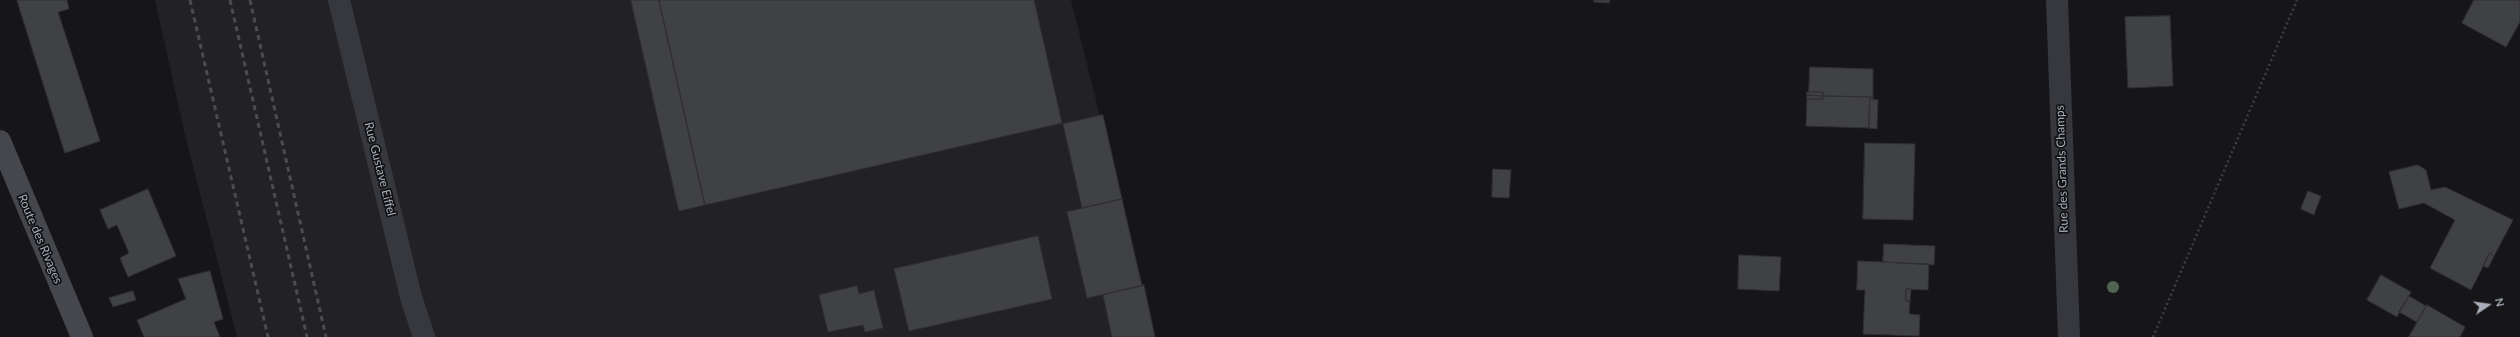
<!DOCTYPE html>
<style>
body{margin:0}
#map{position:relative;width:2520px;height:337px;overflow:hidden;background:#161618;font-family:Lato,sans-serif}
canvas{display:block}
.north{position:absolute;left:2468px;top:285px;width:40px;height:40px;-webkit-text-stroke:3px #111113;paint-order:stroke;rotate:77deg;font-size:11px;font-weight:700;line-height:16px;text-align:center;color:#a8adb8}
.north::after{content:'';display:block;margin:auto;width:14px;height:18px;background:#a8adb8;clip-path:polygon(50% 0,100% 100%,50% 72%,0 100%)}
</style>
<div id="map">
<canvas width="2520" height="337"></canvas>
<div class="north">N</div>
</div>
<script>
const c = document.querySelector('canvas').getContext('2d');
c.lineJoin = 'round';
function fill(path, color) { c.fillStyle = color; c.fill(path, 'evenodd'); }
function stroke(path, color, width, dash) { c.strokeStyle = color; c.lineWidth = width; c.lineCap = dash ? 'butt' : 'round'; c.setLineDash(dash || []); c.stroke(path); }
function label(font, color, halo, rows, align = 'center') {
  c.font = font + ' Lato,sans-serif'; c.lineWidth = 3.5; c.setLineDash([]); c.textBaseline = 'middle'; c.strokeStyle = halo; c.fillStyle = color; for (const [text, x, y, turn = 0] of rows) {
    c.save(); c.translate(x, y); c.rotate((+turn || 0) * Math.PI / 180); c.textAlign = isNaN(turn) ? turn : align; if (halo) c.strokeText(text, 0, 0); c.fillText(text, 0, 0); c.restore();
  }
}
const built = new Path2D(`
 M155,0h916l84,337h-918l-52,-202z`);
const building = new Path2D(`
 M17,0h50l2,9 -11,3 42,129 -35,12z
 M631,0h28l46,205 -26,6z
 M659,0h375l28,123 -357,82z
 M1594,0h16l-1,3 -15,-1z
 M2474,0h46v22l-14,25 -44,-24z
 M2170,16l3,70 -45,2 -3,-71z
 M1810,67l63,2v28l-50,-1v-4h-14z
 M1807,92h16v4l-16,-1z
 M1807,95l16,1v3h-16z
 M1823,96l50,1v3l-3,-1 -1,29 -63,-2 1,-27h16z
 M1870,99l8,1 -1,29 -8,-1z
 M1103,115l19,84 -40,9 -19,-84z
 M1865,143l50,1 -2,76 -50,-1z
 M2418,165l8,5 5,20 14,-3 68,33 -19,36 -4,-3 -19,37 -41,-22 25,-48 -31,-17 -25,6 -10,-37z
 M1493,169l18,1 -2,28 -17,-1z
 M148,189l28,67 -48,21 -8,-19 9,-5 -12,-28 -9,4 -8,-19z
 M2308,191l13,5 -7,19 -13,-6z
 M1122,199l20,87 -55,12 -20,-86z
 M1038,236l14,63 -143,32 -15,-62z
 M1884,244l51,2 -1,19 -51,-3z
 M2490,253l4,3 -6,12 -5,-2z
 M1739,255l42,2 -2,34 -41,-2z
 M1858,261l71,3 -1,26 -22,-1v12h4l-1,13 11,1 -1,21 -56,-2 2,-44h-8z
 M210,271l13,48 -9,3 6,15h-76l-7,-17 49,-21 -8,-20z
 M2381,275l30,17 -14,25 -30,-17z
 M1144,285l11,52h-43l-9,-42z
 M857,286l2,8 15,-4 9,38 -18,4 -2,-7 -35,7 -9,-37z
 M1906,289h5l-1,12h-4z
 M133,291l3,9 -23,7 -4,-9z
 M2409,296l17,10 -9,16 -18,-10z
 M2427,305l38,22 -5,10h-51z`);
const path = new Path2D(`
 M2153,337l144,-337`);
const street = new Path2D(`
 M339,0l72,297 13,40
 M2057,0l12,337`);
const secondary = new Path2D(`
 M0,141l82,196`);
const rail = new Path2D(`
 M190,0l78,337
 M230,0l77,337
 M250,0l76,337`);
const trees = [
 [2113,287]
];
const streetNames = [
 ["Rue Gustave Eiffel",380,169,76],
 ["Rue des Grands Champs",2062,169,-92],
 ["Route des Rivages",40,239,67]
];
fill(built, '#222225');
fill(building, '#404145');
stroke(building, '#303034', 1);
stroke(path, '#3d3f44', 2.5, [2, 3]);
stroke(street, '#37383d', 22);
stroke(secondary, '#45474d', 22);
stroke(rail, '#4a4c52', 3, [5, 4]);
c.fillStyle = '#506452';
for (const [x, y] of trees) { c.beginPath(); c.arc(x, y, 6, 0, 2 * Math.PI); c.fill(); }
label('12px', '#a8adb8', '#111113', streetNames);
</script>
